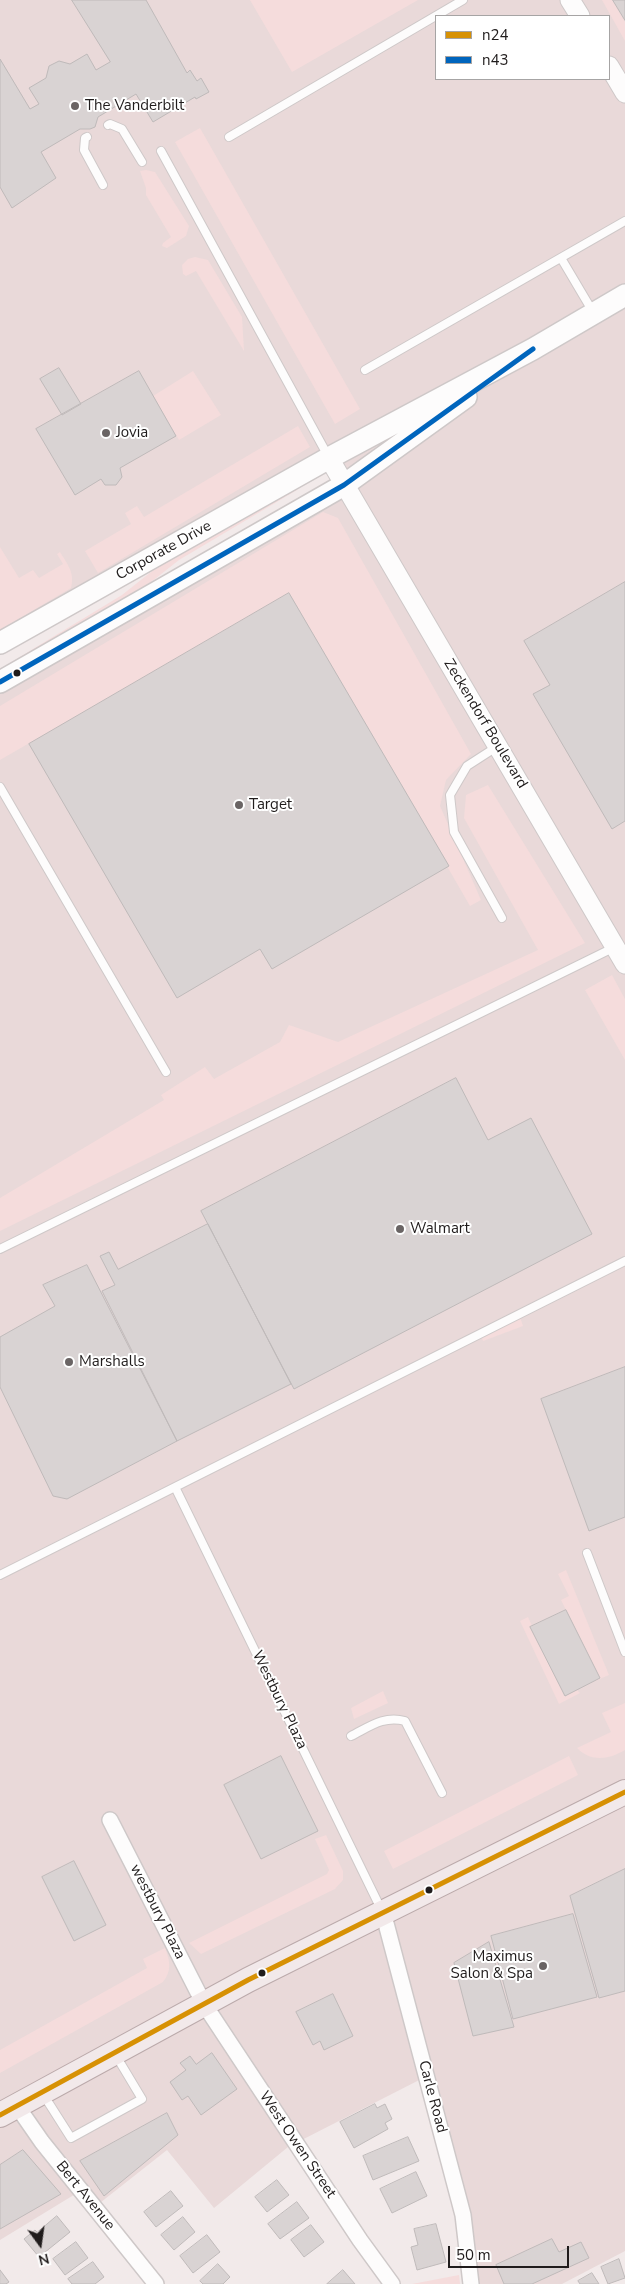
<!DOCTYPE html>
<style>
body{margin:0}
#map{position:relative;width:625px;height:2284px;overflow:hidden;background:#f2eaea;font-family:"Nunito Sans",sans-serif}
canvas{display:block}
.legend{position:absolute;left:435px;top:15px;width:175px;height:65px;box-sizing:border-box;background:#fff;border:1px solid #a6a4a4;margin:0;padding:6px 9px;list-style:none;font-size:15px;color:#201c1c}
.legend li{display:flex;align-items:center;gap:10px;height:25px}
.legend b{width:25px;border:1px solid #a6a4a4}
.north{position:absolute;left:15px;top:2219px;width:50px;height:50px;-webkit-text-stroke:4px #fff;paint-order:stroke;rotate:166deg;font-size:14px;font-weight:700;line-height:20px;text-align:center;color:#201c1c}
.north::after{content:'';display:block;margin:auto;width:18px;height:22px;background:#201c1c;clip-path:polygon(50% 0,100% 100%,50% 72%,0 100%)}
.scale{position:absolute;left:448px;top:2246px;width:121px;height:22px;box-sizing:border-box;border:2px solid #201c1c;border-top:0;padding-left:6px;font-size:15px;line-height:18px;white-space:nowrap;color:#201c1c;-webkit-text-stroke:4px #fff;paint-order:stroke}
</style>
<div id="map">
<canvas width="625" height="2284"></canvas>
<ul class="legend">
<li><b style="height:6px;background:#d79104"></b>n24</li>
<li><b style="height:6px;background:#0065bd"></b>n43</li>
</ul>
<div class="north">N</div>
<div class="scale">50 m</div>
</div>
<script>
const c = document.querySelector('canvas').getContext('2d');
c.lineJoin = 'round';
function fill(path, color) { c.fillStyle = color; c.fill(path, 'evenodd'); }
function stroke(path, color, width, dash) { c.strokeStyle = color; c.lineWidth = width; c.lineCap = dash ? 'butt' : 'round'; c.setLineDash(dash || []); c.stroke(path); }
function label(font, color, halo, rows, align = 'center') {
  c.font = font + ' "Nunito Sans",sans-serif'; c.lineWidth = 4; c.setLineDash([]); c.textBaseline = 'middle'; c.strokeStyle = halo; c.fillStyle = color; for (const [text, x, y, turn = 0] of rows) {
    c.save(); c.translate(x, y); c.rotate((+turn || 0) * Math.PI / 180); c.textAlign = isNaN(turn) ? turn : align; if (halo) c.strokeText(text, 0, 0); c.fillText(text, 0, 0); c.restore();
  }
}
const built = new Path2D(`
 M0,0h625v2251l-63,33h-88l-43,-210 -143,73 -74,61 -47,-58 -76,60 -14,-17 -77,47v-1558l344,-197 -15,-27 -329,185zM436,16h173v63h-173z`);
const green = new Path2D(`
 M250,0h168l-126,72z
 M602,0h10l13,22v19z
 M200,128l160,281 -25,15 -160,-282z
 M146,170l9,2 34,54 -3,10 -19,12 -5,-2 1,-3 8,-6 -25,-42v-7l-6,-17z
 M195,257l13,3 34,57 2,34 -48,-80 -10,5 -3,-2 -1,-9 6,-6z
 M193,371l28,44 -42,25 -26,-44z
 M298,426l12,21 -212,126 -13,-22 46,-27 -6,-11 12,-7 7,11z
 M294,486l3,4 -118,70 -38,30 -141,85v-6l122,-74 39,-31z
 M323,512l15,6 133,236 -25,26 -6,26 41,94 -11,6 -181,-313 -289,167v-54z
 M0,547l19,31 14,-8 6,8 24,-14 -6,-10 3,-2c8,13 15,21 11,36l-71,42z
 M488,785l97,158 -585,288v-33l164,-98 -3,-5 44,-28 9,12 66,-37 9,-17 49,17 200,-92 -74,-132 2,-23z
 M612,975l13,24v61l-40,-70z
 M520,1317l3,9 -40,15 -2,-5z
 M566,1570l43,105 -19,8 4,-17 -33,-66 8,-4 -11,-22z
 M528,1617l36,79 13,-6 3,3 -21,11 -39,-83z
 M383,1691l5,12 -34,16 -3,-11z
 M625,1703v47c-17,10 -34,12 -48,-2l34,-16 -9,-19z
 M569,1756l9,19 -185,94 -9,-18z
 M326,1835l17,36v9l-8,9 -134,65 -12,-11 138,-69 2,-4 -14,-31z
 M165,1948c5,13 7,22 -2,34l-163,91v-23l147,-82 -4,-9z
 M459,2275l1,9h-48z`);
const building = new Path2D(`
 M72,0h74l41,73 3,-3 7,11 4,-3 8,14 -13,7 -1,-2 -42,25 -17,-28 -38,23 -3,10 -5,2h-10l-39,23 15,26 -44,30 -12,-21v-128l30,50 9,-5 -10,-16 17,-10 3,-12 10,-5 11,3 17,-10 9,16 14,-8z
 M613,0h12v20z
 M59,368l22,36 -19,11 -22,-36z
 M139,371l37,65 -56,32 2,9 -6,8h-11l-4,-6 -26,16 -39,-66z
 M625,582v239l-13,8 -79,-135 17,-9 -26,-44z
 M289,593l160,273 -177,103 -12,-20 -83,49 -148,-254z
 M456,1078l32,62 43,-22 61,116 -298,155 -93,-178z
 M208,1224l83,160 -114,57 -75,-150 13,-6 -15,-29 9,-4 9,17z
 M87,1265l90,176 -110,58 -14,-3 -53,-109v-50l55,-31 -12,-21z
 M625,1367v150l-36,14 -48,-132z
 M566,1610l34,68 -35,18 -35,-69z
 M281,1756l37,75 -57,28 -37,-74z
 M74,1861l32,64 -32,16 -32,-64z
 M625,1869v122l-26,7 -29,-102z
 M573,1914l24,83 -84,22 -22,-83z
 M489,1942l25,85 -41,9 -19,-73z
 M333,1994l20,42 -29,14 -4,-9 -7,4 -17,-33z
 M212,2053l25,36 -36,26 -13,-19 -6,4 -12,-18 16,-12 -6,-7 10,-7 6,8z
 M375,2104l2,4 8,-4 7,15 -7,4 3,6 -34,19 -14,-26z
 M167,2113l11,22 -74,61 -24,-35z
 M408,2137l11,24 -46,19 -10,-24z
 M23,2150l38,44 -61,35v-64z
 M416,2172l11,24 -35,17 -12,-24z
 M277,2180l12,15 -22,17 -12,-15z
 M171,2191l12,15 -27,21 -12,-15z
 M297,2202l12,16 -29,21 -12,-15z
 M57,2216l13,16 -31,25 -15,-18 11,-9 2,2z
 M183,2217l12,15 -21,18 -13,-15z
 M436,2224l10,38 -29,8 -6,-23 7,-2 -4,-16z
 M311,2225l13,17 -20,15 -13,-17z
 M207,2235l13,17 -27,21 -13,-17z
 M552,2239l7,13 22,-10 8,16 -57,26h-28l-8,-19z
 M76,2242l12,16 -23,17 -12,-16z
 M619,2259l6,19 -17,6 -7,-17z
 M93,2262l11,15 -9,7h-23l-4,-5z
 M218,2264l12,13 -7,7h-20l-3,-3z
 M0,2270l9,12 -3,2h-6z
 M343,2270l12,14h-28z
 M592,2273l7,11h-19l-2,-3z`);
const service = new Path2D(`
 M108,125l2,-1 12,5 20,33
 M87,137l-2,1 -1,12 19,35
 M229,137l234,-137
 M161,151l167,305
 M561,258l32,54
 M365,370l260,-149
 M498,746l-31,20 -17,29 4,37 48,86
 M0,787l166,285
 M0,1249l615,-302
 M175,1487l207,424
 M587,1553l38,99
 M0,1575l625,-314
 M351,1736c18,-9 33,-21 54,-15l37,72
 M43,2094l28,44 71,-39 -27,-45`);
const minor = new Path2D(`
 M110,1820l94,184 156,236 32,44
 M383,1912l80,303 8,69
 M17,2106l25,36 114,142`);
const tertiary = new Path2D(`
 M570,0l10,16
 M609,66l16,27
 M329,458l296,506`);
const secondary = new Path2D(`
 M0,643l329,-185 204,-109 92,-54
 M0,682l344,-197 122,-88`);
const primary = new Path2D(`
 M0,2115l248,-135 377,-188`);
const bus1 = new Path2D(`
 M0,2115l248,-135 377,-188`);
const bus2 = new Path2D(`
 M0,682l344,-197 189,-136`);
const markers = [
 [75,106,5,"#6a6464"],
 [106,433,5,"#6a6464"],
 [17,673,4.5,"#201c1c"],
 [239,805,5,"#6a6464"],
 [400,1229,5,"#6a6464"],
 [69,1362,5,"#6a6464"],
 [429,1890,4.5,"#201c1c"],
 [543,1966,5,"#6a6464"],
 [262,1973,4.5,"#201c1c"]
];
const poiNames = [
 ["The Vanderbilt",85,106],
 ["Jovia",116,433],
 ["Target",249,805],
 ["Walmart",410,1229],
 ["Marshalls",79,1362],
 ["Maximus",533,1957,"right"],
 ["Salon & Spa",533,1974,"right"]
];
const streetNames = [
 ["Corporate Drive",164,551,-29],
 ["Zeckendorf Boulevard",485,724,59],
 ["Westbury Plaza",279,1700,64],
 ["westbury Plaza",157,1912,63],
 ["Carle Road",432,2097,75],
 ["West Owen Street",297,2145,56],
 ["Bert Avenue",85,2196,51]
];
fill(built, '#e9d9d9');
fill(green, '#f5dcdc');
fill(building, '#d9d3d3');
stroke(building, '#bfbaba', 1);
stroke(service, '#cec8c8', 10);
stroke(minor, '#cec8c8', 18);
stroke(tertiary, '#cec8c8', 21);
stroke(secondary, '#cec8c8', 24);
stroke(primary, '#bbaaab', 26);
stroke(service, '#fdfcfc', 8);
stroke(minor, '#fdfcfc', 15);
stroke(tertiary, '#fdfcfc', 19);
stroke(secondary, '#fdfcfc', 21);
stroke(primary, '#f2e9ea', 24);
stroke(bus1, '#d79104', 5);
stroke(bus2, '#0065bd', 5);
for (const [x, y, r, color] of markers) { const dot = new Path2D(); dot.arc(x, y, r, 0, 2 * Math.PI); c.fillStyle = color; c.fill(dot); stroke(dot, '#fff', 2); }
label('15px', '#201c1c', '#fff', poiNames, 'left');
label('15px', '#201c1c', '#fff', streetNames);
</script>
